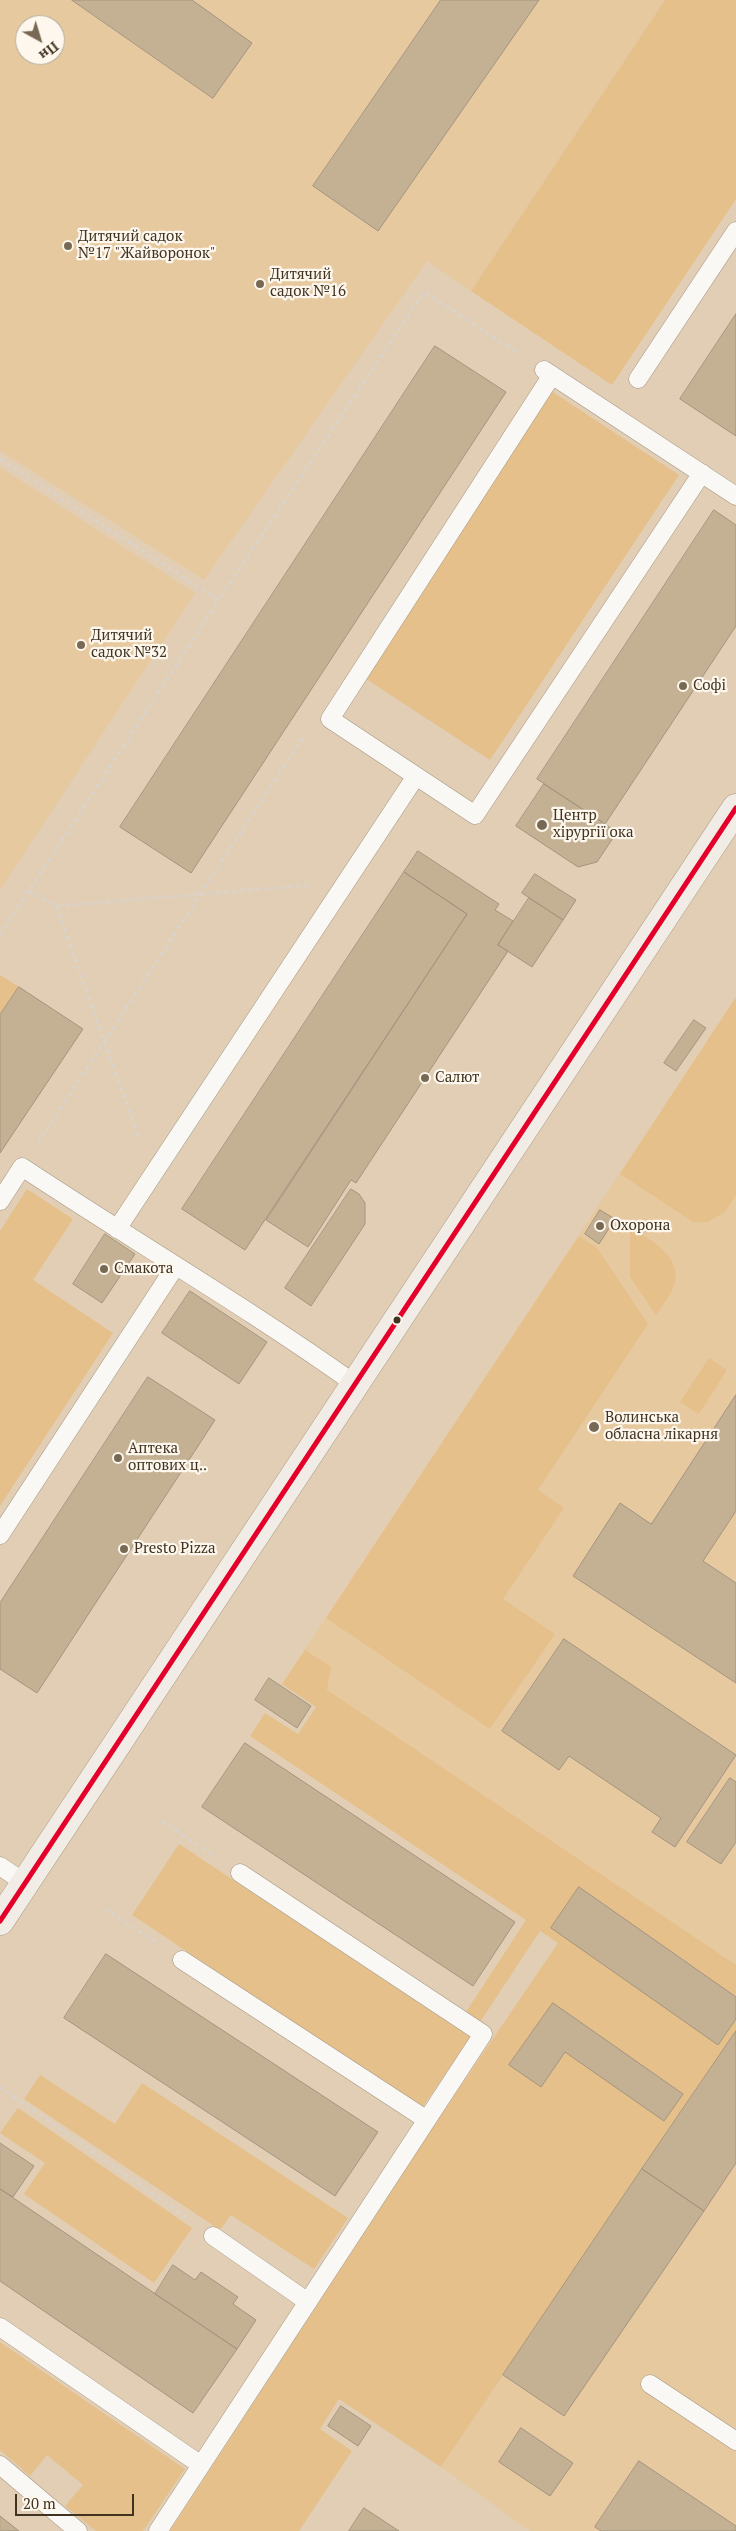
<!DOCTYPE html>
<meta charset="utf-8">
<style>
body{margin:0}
#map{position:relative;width:736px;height:2531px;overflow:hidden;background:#e1ceb4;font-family:"PT Serif",serif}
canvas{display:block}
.north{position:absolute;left:15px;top:15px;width:50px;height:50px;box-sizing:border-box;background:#fef7ee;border:1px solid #b2a99c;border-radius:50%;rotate:141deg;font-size:14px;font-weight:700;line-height:20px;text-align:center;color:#403320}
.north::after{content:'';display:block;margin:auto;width:18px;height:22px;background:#786954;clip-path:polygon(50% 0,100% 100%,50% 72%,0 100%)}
.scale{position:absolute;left:15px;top:2494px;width:119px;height:22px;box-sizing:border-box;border:2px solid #403320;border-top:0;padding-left:6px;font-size:15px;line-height:18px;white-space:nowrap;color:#403320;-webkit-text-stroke:4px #fef7ee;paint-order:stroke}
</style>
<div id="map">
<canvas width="736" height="2531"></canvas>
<div class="north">Пн</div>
<div class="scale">20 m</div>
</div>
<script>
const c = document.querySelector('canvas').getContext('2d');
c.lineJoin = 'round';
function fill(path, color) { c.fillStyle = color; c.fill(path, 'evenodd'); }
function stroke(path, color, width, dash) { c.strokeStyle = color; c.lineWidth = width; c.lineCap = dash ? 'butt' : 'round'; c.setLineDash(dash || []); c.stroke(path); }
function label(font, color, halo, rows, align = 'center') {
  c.font = font + ' "PT Serif",serif'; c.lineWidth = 4.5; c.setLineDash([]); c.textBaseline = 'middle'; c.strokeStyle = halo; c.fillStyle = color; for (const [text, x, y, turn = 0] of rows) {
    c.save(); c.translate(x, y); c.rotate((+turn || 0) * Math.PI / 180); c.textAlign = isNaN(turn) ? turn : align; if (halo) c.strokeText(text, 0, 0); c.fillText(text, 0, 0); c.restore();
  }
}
const built = new Path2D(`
 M0,0h665l-194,291 -44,-30 -223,319 -204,-129zM25,25h30v30h-30z
 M0,467l195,126 -195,297z
 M736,997v987l-454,-300z
 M736,2031v500h-206l-89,-64z`);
const green = new Path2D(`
 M665,0h71v199l-124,186 -141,-94z
 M548,389l131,86 -189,285 -130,-85z
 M0,975l19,12 -19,28z
 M736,997v198l-11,17 -17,10h-15l-73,-48z
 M27,1189l46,30 -40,61 80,53 -113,173v-275z
 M630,1226c20,14 56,32 43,62 -4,10 -12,19 -17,27l-26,-38z
 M579,1236l18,12 51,76 -110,166 26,18 -61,91 52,35 -65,95 -164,-111z
 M709,1358l18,12 -28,44 -19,-12z
 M305,1650l26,17 -4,23 409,275v66l-295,436 -102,-68 -19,30 32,22 -53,80h-129l263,-404 125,-184 -18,-12 -60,91 -14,-10 60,-92 -276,-184 15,-23 33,21 18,-27 -34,-23z
 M179,1844l291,193 -48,71 -290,-193z
 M40,2075l75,49 27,-41 206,135 -34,51 -83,-54 -11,15 -196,-131z
 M18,2108l174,120 -38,55 -130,-89 21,-31 -45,-30z
 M0,2342l185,127 -42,62h-47l-31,-25 18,-21 -36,-30 -17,21 -30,-26z`);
const building = new Path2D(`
 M72,0h120l60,43 -39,55z
 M441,0h98l-161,231 -65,-45z
 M736,314v122l-56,-37z
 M435,346l71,46 -315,481 -71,-46z
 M714,510l22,15v101l-131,198 -68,-45z
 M544,784l73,48 -20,30 -19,5 -62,-41z
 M418,851l81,53 -4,6 18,11 -15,24 10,6 -152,232 -5,-3 -43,67 -42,-27 201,-306 -63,-42z
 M404,872l63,42 -222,336 -63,-41z
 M535,874l41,26 -13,20 -41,-27z
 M529,898l34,22 -31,47 -34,-22z
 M19,987l64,42 -83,124v-138z
 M694,1020l12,8 -30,43 -12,-8z
 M351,1189l8,5 6,9v21l-54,82 -26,-18z
 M600,1210l15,9 -16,25 -14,-10z
 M105,1234l30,20 -33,49 -29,-19z
 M190,1291l77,51 -28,42 -77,-51z
 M148,1377l67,43 -178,273 -37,-24v-66z
 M736,1395v116l-33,50 33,22v100l-163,-107 47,-73 31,21z
 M564,1639l172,116 -61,92 -23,-15 9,-14 -92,-62 -10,14 -57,-39z
 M269,1678l42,28 -14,22 -42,-28z
 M245,1743l270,179 -42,64 -271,-179z
 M730,1778l6,4v60l-15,22 -34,-22z
 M579,1887l157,110v22l-18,26 -167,-117z
 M106,1954l272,178 -43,64 -271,-178z
 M553,2003l130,91 -19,27 -99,-69 -24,35 -32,-22z
 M736,2031v132l-32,48 -62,-42z
 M0,2143l34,23 -21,31 -13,-8z
 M642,2169l62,42 -140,205 -61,-41z
 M0,2189l237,160 -44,64 -193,-132z
 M173,2265l22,15 6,-8 37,25 -5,7 23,16 -19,29 -82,-55z
 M341,2406l30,20 -13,20 -30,-20z
 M521,2428l52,35 -23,33 -51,-34z
 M639,2461l97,65v5h-135l-6,-4z
 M364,2508l35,23h-50z
 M0,2516l19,15h-19z`);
const path = new Path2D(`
 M0,459l219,141 205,-308 96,62
 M29,891l27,15 253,-21
 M56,906l84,235
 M0,935l219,-335
 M38,1143l267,-409
 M162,1821l54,36
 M105,1909l54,35
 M0,2087l190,133`);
const lane = new Path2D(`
 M544,370l192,126
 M638,379l98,-148
 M416,776l-86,-57 222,-344
 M0,1201l22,-34c110,73 225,140 333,217
 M117,1229l299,-453 59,39 227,-342
 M0,1535l175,-268
 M0,1866l25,17
 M182,1960l245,160
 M213,2236l95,66
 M0,2327l201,138
 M650,2384l86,57
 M0,2465l78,66
 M158,2531l325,-497 -243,-161`);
const secondary = new Path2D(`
 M0,1921l736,-1113`);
const bus1 = new Path2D(`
 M0,1921l736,-1113`);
const markers = [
 [68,246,5,"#786954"],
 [260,284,5,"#786954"],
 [81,645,5,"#786954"],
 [683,686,5,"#786954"],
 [542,825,6,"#786954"],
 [425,1078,5,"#786954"],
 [600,1226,5,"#786954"],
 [104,1269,5,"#786954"],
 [397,1320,4.5,"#403320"],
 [594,1427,6,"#786954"],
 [118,1458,5,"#786954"],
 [124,1549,5,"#786954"]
];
const poiNames = [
 ["Дитячий садок",78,237],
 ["№17 \"Жайворонок\"",78,254],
 ["Дитячий",270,275],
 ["садок №16",270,292],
 ["Дитячий",91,636],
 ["садок №32",91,653],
 ["Софі",693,686],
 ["Центр",553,816],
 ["хірургії ока",553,833],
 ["Салют",435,1078],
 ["Охорона",610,1226],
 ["Смакота",114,1269],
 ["Волинська",605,1418],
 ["обласна лікарня",605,1435],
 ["Аптека",128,1449],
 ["оптових ц‥",128,1466],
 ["Presto Pizza",134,1549]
];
fill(built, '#e7c9a0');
fill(green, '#e5c08b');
fill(building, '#c4b092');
stroke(building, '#a39480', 1);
stroke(lane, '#a59682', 19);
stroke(secondary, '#a59682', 29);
stroke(path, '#d9d3cb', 3, [4, 4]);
stroke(lane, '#faf8f4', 18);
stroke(secondary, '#f1ede6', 28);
stroke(bus1, '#e4002b', 5);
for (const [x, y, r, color] of markers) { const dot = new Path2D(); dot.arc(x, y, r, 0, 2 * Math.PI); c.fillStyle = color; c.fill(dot); stroke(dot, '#fef7ee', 2); }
label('15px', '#403320', '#fef7ee', poiNames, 'left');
</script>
